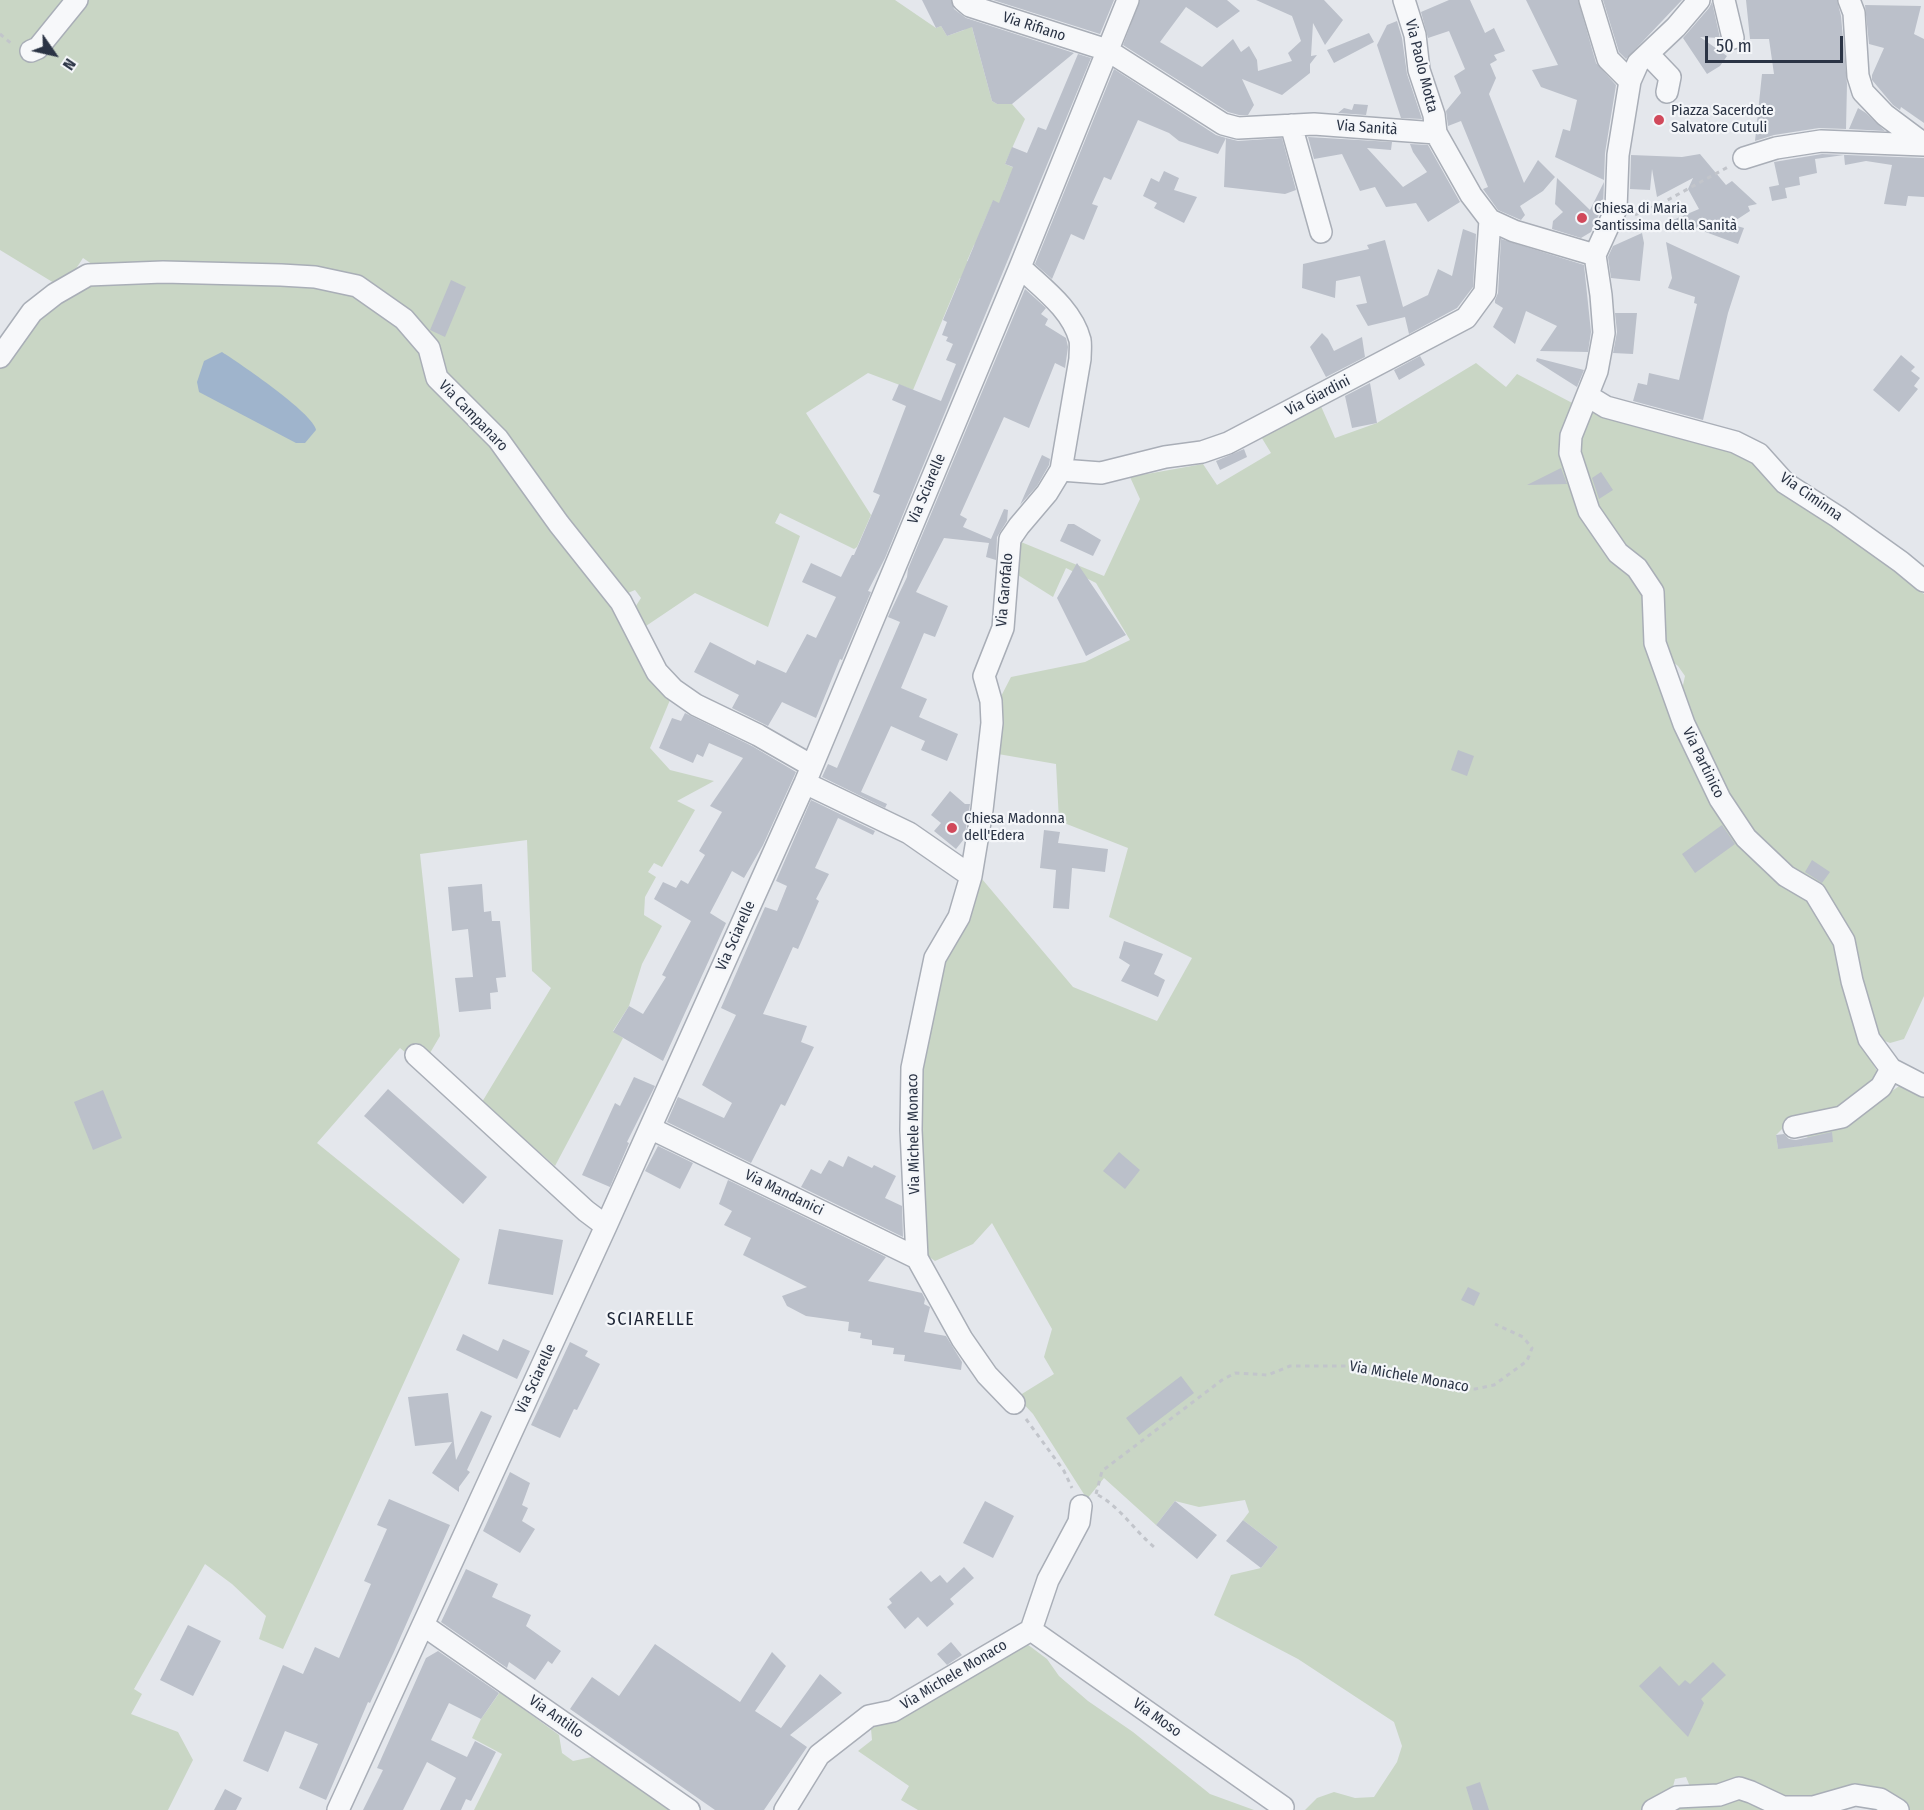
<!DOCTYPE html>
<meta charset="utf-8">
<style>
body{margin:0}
#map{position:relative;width:1924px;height:1810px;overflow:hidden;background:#e4e7ec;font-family:"Fira Sans Condensed",sans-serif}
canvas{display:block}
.north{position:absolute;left:24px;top:24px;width:60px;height:60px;-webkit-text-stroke:4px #f4f6f9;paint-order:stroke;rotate:124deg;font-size:16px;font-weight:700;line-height:24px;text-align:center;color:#2b3445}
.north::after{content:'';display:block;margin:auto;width:21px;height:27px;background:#2b3445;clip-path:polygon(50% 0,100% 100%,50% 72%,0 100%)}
.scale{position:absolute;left:1705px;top:36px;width:138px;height:27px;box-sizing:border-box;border:3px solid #2b3445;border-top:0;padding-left:8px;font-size:18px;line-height:21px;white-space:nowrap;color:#2b3445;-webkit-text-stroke:4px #f4f6f9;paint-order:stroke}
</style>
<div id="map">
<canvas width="1924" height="1810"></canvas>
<div class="north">N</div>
<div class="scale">50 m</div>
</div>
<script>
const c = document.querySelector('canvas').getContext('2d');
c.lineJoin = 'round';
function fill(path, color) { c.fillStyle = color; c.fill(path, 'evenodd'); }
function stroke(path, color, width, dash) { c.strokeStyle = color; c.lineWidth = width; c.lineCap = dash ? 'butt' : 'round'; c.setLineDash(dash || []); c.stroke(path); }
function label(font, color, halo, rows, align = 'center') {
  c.font = font + ' "Fira Sans Condensed",sans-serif'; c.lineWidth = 4.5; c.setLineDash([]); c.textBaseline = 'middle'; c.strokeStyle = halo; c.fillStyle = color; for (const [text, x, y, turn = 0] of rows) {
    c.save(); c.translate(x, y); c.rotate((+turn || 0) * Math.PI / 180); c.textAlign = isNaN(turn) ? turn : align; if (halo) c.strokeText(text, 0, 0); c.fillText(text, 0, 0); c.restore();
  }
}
const green = new Path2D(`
 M0,0h895l41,28 5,-2 6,10 17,-6 6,-10 22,81 5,3h15l13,15 -20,45 24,10 -8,11 -13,-5 -4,10 10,25 -21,-14 -12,28 12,5 -19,11 -7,16 13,5 -8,17 -12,-5 -47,112 -45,-17 -62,40 65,102 -14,32 -3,2 -74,-36 -5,10 25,13 -32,91 -73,-34 -52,35 -11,-16 9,-14 -6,-8 -14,6 -82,-109 -179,-205 -258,-11 -19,-13 -15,23 -9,5 -59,-36z
 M100,279l243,7 55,36 97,122 123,162 51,87 1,7 -20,48 20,22 44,11 -37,20 18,9 -33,57 -8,-4 -6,9 8,5 -11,20 -1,18 18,11 -20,38 -13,42 -16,25 10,7 -68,128 -73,-64 69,-114 -19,-17 -5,-131 -107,14 20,182 -10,17 -8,-8 -11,12 -11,-9 -83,95 143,116 -177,390 -24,-10 7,-23 -34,-32 -27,-20 -71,125 8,5 -11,20 47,18 15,28 -25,50h-168v-1444l35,-50z
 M1476,363l30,24 11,-13 61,32 -16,36 82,147 82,234 80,71 30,44 32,117 9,16 -2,10 -6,7 -34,21 -21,3 -5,7 -20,3 -13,13 2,13 30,-3 -1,-14 40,-9 58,-40 19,14v714h-16l-28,-18 -68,11 -121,-14 -5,-12 -11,2 -4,15 -25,16h-341l12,-12 17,-6 21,6 19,-1 23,-35 5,-16 -8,-24 -96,-63 -84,-44 17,-40 30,-7 17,-21 -35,-27 6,-8 -4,-12 -46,7 -24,-6 -19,24 -52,-47 -17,21 -54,-85 -16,-17 37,-23 -10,-17 8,-28 -60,-106 -19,21 -38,17 -13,-9 -6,-183 23,-109 26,-41 17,-40 91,108 84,34 35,-63 -83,-41 19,-69 -69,-27 -3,-57 -58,-10 -2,-48 15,-29 74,-15 45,-22 -34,-57 -30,-15 -13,29 -35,-22 3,-33 83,34 36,-77 -10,-22 73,-13 14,21 54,-32 -11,-18 60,-31 15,34 42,-15z
 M1591,407l144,41 172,124 1,9 16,13v402l-20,43 -14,4 -15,-6 -54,-152 -18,-11 -14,-5 -37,-35 -27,-41 -45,-94 5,-23 -7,-10 -10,-8 -8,-24 -37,-85 -30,-43 4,-6 -11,-18 -9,-42z
 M1023,1641l24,18 12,17 29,25 45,31 77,62 44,16h-336l-17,-10 8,-14 -51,-35 14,-11 -1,-11z
 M500,1692l59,43 3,18 11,8 19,-4 78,53h-196l28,-56 -30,-16 9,-19z
 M1749,1797l26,13h-110l13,-6z`);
const water = new Path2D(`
 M222,352c17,11 91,61 94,78l-11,13h-9l-97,-51 -2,-10 7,-21z`);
const building = new Path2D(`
 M922,0h29l3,9 12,9 108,35 -62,51h-15l-5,-3 -20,-74 -25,9 -6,-10 -5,2z
 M993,0h121l-14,34z
 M1140,0h87l13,11 -23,17 -31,-21 -26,35 42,25 31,-28 8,13 8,-6 8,14 1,11 34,-10 -4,-8 13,-12 -9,-25 -36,-16h68l19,20 -18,25 -12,-22 -2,33 6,-1 -7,9v9l-28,22 -40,-16 12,26 -6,10h-9l-11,-3 -105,-67z
 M1449,0h21l15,33 9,-5 11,23 -11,4 3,5 -7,4 6,14 -7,16 35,89 14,-23 17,17 -12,14 -23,15 5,9 -4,5 -23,-10 -15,-21 5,-2 -27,-66 -13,5 -2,-15 15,-18 -7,-17 11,-7 -16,-38 -21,7 -7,-26z
 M1526,0h52l18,63 20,22 -11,68 -1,27 -49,-23 8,-28 7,2 7,-31 -36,-13 -9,-17 26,-5z
 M1603,0h79l-56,59 -7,-7z
 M1746,0h91l4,16 6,68 -1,45 -27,-1 -45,7 -19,6 7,-67h12l-5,-35h-19z
 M1712,2l8,36 -20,-1 27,19 -7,10 -13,8 -24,-36 26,-30z
 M1865,5l56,1 -7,28 10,5v84l-23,-16 -1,3 -7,-5 -21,-25v-5l12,-27 -15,-4z
 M1397,21l5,17 5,36 15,45 -21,-1 -24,-73 10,-20z
 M1369,33l5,9 -40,21 -7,-13z
 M1078,54l13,4 -206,500 -17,33 3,1 -29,68 -2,-1 -24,59 -34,-16 -14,24 -36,-18 7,-13 -45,-23 16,-30 45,23 2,-5 29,13 21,-39 9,4 20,-41 -34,-15 9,-19 30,14 11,-22h2l26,-60 -7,-3 33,-86 -14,-6 7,-16 42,17 15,-37 -10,-4 7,-16 -7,-3 2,-4 -6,-2 5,-13 -4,-2 50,-120 6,3 14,-36 -8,-3 7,-17 15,6 11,-26 8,3z
 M1114,69l102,66 10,3 -8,16 -39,-13 -10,-8 -31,-13 -27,60 -7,-3 -12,27 6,2 -14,34 -13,-6 -19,45 -17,-15z
 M1354,104l14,1 -2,10 -28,-2 6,-5 8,2z
 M1858,108l8,5 19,18 -36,-2z
 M1308,137l84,5 -1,8 -24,-2 36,39 24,-15 -14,-20 -3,-8 18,1 32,57 -32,20 -12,-19 -30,4 -11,-20 -15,4 -18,-37 -28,5z
 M1226,138l12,3 44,-3 14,52 -11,4 -61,-7z
 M1700,154l26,31 6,-4 25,23 -9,2 2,5 -20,13 14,4 -6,16 -65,-24 26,-11 -11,-20 5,-11 -36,19 -5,-28 -2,21 -20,-1 1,-34 51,2z
 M1822,154l102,4v39l-16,-1 -2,10 -22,-2 8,-39 -26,-4 -21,4 -1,-10 -29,4 2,14 -18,4 1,8 -15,3 2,10 -15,3 -3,-14 10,-2 -5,-23z
 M1164,171l15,7 -5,12 23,7 -13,26 -30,-15 3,-5 -14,-7 8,-18 8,4z
 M1557,178l33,32 14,-28 -1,24 -12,26 -10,6 -29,-9 1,-8 10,-9 -8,-8z
 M1463,229l13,5 -3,53 -16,21 -48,26 -4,-17 -37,9 -12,-21 11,-2 -7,-27 -24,5 -1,17 -33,-10 1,-24 66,-15 -2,-4 18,-5 18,67 25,-12 10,-26 14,7z
 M1642,233l2,10 -4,38 -29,-3 -3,-21 5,-11z
 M1501,239l83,26 7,67 -3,20 -48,-1 17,-25 -31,-15 -11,33 -22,-17 10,-19 -8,-5v-3l3,-7z
 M1666,242l74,34 -12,37 -25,107 -70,-19 5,-18 9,2 2,-12 30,7 18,-76 -3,-1 1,-6 -27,-9 4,-10z
 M451,280l15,7 -21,50 -15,-7z
 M1025,289l21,19 -5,6 7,5 -3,6 21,13 2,9 -3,21 -10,-5 -26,65 -25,-11 -44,98 7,4 -4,8 28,12 13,-30 4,1 -1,11 -10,16 -1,23 -10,-3 3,-14 -45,-5 -28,54 32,14 -13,31 -11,-4 -23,55 26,11 -8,18 39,17 -11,27 -26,-11 4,-9 -34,-15 -30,66 26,12 -2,4 -63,-31 6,-13 9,4 63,-146 -12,-5 19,-40 1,-8z
 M1615,313h22l-4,41 -20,-1 4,-21z
 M1322,333l6,6 6,12 28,-14 3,20 -39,20 -16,-30z
 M1901,355l14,12 -4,4 9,7 -6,8 4,3 -19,23 -26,-22z
 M1420,356l5,9 -26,15 -5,-10z
 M1537,358l47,12 -7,17 -41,-26z
 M1370,383l7,40 -25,5 -7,-32z
 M1244,449l3,8 -27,13 -4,-9z
 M1042,455l8,4 -1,6 -12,21 -17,19z
 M1561,468l6,16 -40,1z
 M1601,472l12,18 -14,9 -7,-21z
 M1068,524h6l27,16 -8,16 -33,-15z
 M1077,563l49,72 -40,21 -29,-58z
 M685,713l67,33 44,26 -33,73 -19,33 -12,-7 -22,42 16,10 -63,138 -50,-29 16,-26 14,8 23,-37 -4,-2 29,-54 -37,-22 9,-17 13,6 5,-8 7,4 17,-29 -6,-4 23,-39 -12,-6 33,-48 -34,-15 -6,14 -6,-3 -4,9 -34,-15 13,-30 9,3z
 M1458,750l16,6 -7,20 -16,-6z
 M950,791l15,13h5l-6,35 -8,10 -22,-18 7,-8 -10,-8z
 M811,800l64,31 -2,4 -35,-17 -23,50 14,6 -13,25 3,2 -21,48 -5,-2 -30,67 44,12 -6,16 13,5 -29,59 -4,-2 -30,59 -84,-41 11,-25 46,21 8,-15 -30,-18 34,-70 -15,-7 44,-101 12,4 10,-25 -11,-5z
 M1722,825l13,19 -40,29 -13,-19z
 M1044,830l16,2 -2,11 50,6 -3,23 -33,-4 -3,41 -16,-1 3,-38 -16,-2z
 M1812,860l18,12 -8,11 -17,-11z
 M482,884l2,28 7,-1 1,10h8l6,56 -10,1 2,14 -8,1 1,16 -32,3 -4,-34 18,-1 -5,-48 -16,2 -4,-44z
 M1124,941l39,13 -9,20 11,6 -7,17 -37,-16 9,-16 -11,-7z
 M634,1077l21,9 -28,56 2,1 -19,44 -28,-12 33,-72 5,3z
 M388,1089l99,88 -24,27 -99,-88z
 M103,1090l19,48 -29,12 -19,-48z
 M1832,1132l1,10 -55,7 -2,-14 8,-1 5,5 7,1z
 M658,1146l35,17 -13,26 -35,-18z
 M1119,1152l21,18 -15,19 -22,-18z
 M848,1156l24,12 2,-3 22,11 -11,22 17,8 1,31 -102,-50 10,-18 10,5 8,-14 14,7z
 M728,1180l158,77 -18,24 54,12 3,6 -1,5 6,3 -6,25 22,4 16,26 -1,8 -57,-9 1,-6 -12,-1 1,-6 -22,-3v-5l-12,-2 1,-5 -13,-2 1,-9 -43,-6 -19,-10 -5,-10 25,-9 -64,-32 8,-17 -27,-13 8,-14 -13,-7z
 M499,1229l64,11 -10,55 -65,-11z
 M1468,1287l12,6 -6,13 -13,-6z
 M463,1334l35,17 5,-12 27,12 -13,28 -61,-29z
 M570,1342l18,9 -3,5 15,8 -23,46 -3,-1 -14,29 -29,-13z
 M1181,1376l13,17 -55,42 -13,-17z
 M448,1393l8,67 25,-49 11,5 -25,54 3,2 -11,15v5l-27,-19 20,-31 -37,4 -7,-49z
 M510,1472l20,11 -8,22 6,3 -6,13 13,8 -15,24 -37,-22z
 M389,1499l61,26 -57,129 -23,49 -2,-1 -42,98 -27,-12 19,-44 -33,-13 -17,41 -25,-11 40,-96 20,9 12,-27 24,11 32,-74 -7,-3 23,-52 -10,-4z
 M985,1501l29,15 -21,42 -30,-15z
 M1175,1501l42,34 -20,24 -41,-34z
 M1243,1520l35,27 -17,21 -35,-27z
 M964,1567l10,11 -24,21 4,5 -27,23 -9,-10 -13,12 -18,-22 5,-4 -3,-4 32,-28 10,11 9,-7 7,8z
 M466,1569l32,15 -6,13 39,18 -5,11 35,25 -9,13 -4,-3 -13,19 -26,-18 -2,6 -66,-46z
 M188,1625l33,16 -28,55 -33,-16z
 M951,1642l11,13 -15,10 -10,-11z
 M655,1644l85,58 32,-50 14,14 -31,45 26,17 39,-54 22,19 -52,42 17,12 -43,63h-49l-145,-101 22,-32 27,19z
 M438,1651l61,42 -18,26 -32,-16 -18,37 36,17 8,-16 21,11 -25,49 -5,-2 -5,11h-21l16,-32 -29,-16 -24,48h-40l20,-40 -6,-2 49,-110z
 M1713,1662l13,13 -25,24 3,4 -16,34 -49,-51 21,-20 19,20 6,-6 5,4z
 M1480,1782l9,28h-16l-7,-23z
 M225,1789l17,9 -6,12h-22z`);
const path = new Path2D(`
 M0,34l13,11
 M1635,215l29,-13 64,-35
 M1026,1419l38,52 8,17
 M1096,1494l6,-23 120,-91 13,-7 33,2 22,-9h64l102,22 19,1 19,-4 33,-24 5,-13 -9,-11 -28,-13
 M1098,1495c23,13 36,35 56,52`);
const minor = new Path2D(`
 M963,0l7,6 137,44 116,74 15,4 76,-4 122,9
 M1404,0l11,35 4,35 15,45 2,18 35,62 19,25 24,11 81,24
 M1590,0l18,59 22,22
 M1724,0l9,38
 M1849,0l5,13 4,63 5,16 22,23 39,29
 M31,51l7,-3 39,-48
 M1648,54l22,23 -3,15
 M1291,125l30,107
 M1744,158l32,-10 45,-7 103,4
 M1595,255l6,40 3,38 -7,38 -26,65 -1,17 19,58 29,42 19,15 16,24 2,51 29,81 36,75 26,39 40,38 29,17 29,48 8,40 17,58 22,30 33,17
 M1595,255l21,-46 2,-54 12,-74 8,-18 38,-36 23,-27
 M0,357l32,-45 23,-18 33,-19 75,-3 118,3 34,2 42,9 47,33 25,29 8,30 61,61 61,85 62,78 36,70 16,17 23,16 62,30 54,31
 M1588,396l18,11 129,35 24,12 26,29 53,34 63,45 23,19
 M1061,470l40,3 64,-16 37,-5 26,-9 238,-125 19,-26 5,-72
 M805,783l104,50 62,43 -12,41 -24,41 -23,110 -1,62 6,128 45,81 25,36 27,28
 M971,876l11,-66 10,-87 -1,-22 -7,-25 19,-48 7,-89 9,-13 28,-33 14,-23 19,-111c0,-6 1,-14 0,-19 -8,-31 -38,-52 -60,-73
 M416,1055l170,156 20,15
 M1794,1127l48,-10 39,-30 10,-18
 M650,1128l267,130
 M423,1625l266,185
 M1031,1630l252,177
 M338,1810l268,-584 199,-443 215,-516 108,-267
 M785,1810l34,-55 50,-39 24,-5 138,-81 17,-50 31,-58 2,-16
 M1653,1810l24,-13 42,-2 20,-7 12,4 32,15h30l42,-12 25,4 18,11`);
const markers = [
 [1659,120,6,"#d1495b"],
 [1582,218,6,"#d1495b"],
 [952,828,6,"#d1495b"]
];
const streetNames = [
 ["Via Rifiano",1034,27,18],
 ["Via Paolo Motta",1421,66,76],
 ["Via Sanità",1367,128,4],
 ["Via Giardini",1318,396,-27],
 ["Via Campanaro",473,416,46],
 ["Via Sciarelle",927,489,-67],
 ["Via Ciminna",1811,497,35],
 ["Via Garofalo",1005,590,-85],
 ["Via Partinico",1703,763,64],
 ["Via Sciarelle",736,936,-66],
 ["Via Michele Monaco",914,1134,-91],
 ["Via Mandanici",784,1193,26],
 ["Via Michele Monaco",1409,1377,10],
 ["Via Sciarelle",536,1379,-65],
 ["Via Michele Monaco",954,1675,-31],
 ["Via Antillo",556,1717,35],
 ["Via Moso",1157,1718,35]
];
const poiNames = [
 ["Piazza Sacerdote",1671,111],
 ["Salvatore Cutuli",1671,128],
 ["Chiesa di Maria",1594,209],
 ["Santissima della Sanità",1594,226],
 ["Chiesa Madonna",964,819],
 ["dell'Edera",964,836]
];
const quarterNames = [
 ["SCIARELLE",651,1320]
];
fill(green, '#c9d6c5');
fill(water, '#9fb4cc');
fill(building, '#bbc0ca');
stroke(minor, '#a9aeb7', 24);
stroke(path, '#c2c5cb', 3, [4.5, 4.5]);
stroke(minor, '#f7f8fa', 21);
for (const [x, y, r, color] of markers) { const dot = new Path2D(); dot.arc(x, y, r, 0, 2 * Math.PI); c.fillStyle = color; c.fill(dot); stroke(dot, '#f4f6f9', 2); }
label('15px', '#2b3445', '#f4f6f9', streetNames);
label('15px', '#2b3445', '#f4f6f9', poiNames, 'left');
c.letterSpacing = '1.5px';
label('18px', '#1d2536', '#f4f6f9', quarterNames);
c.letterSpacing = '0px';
</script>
